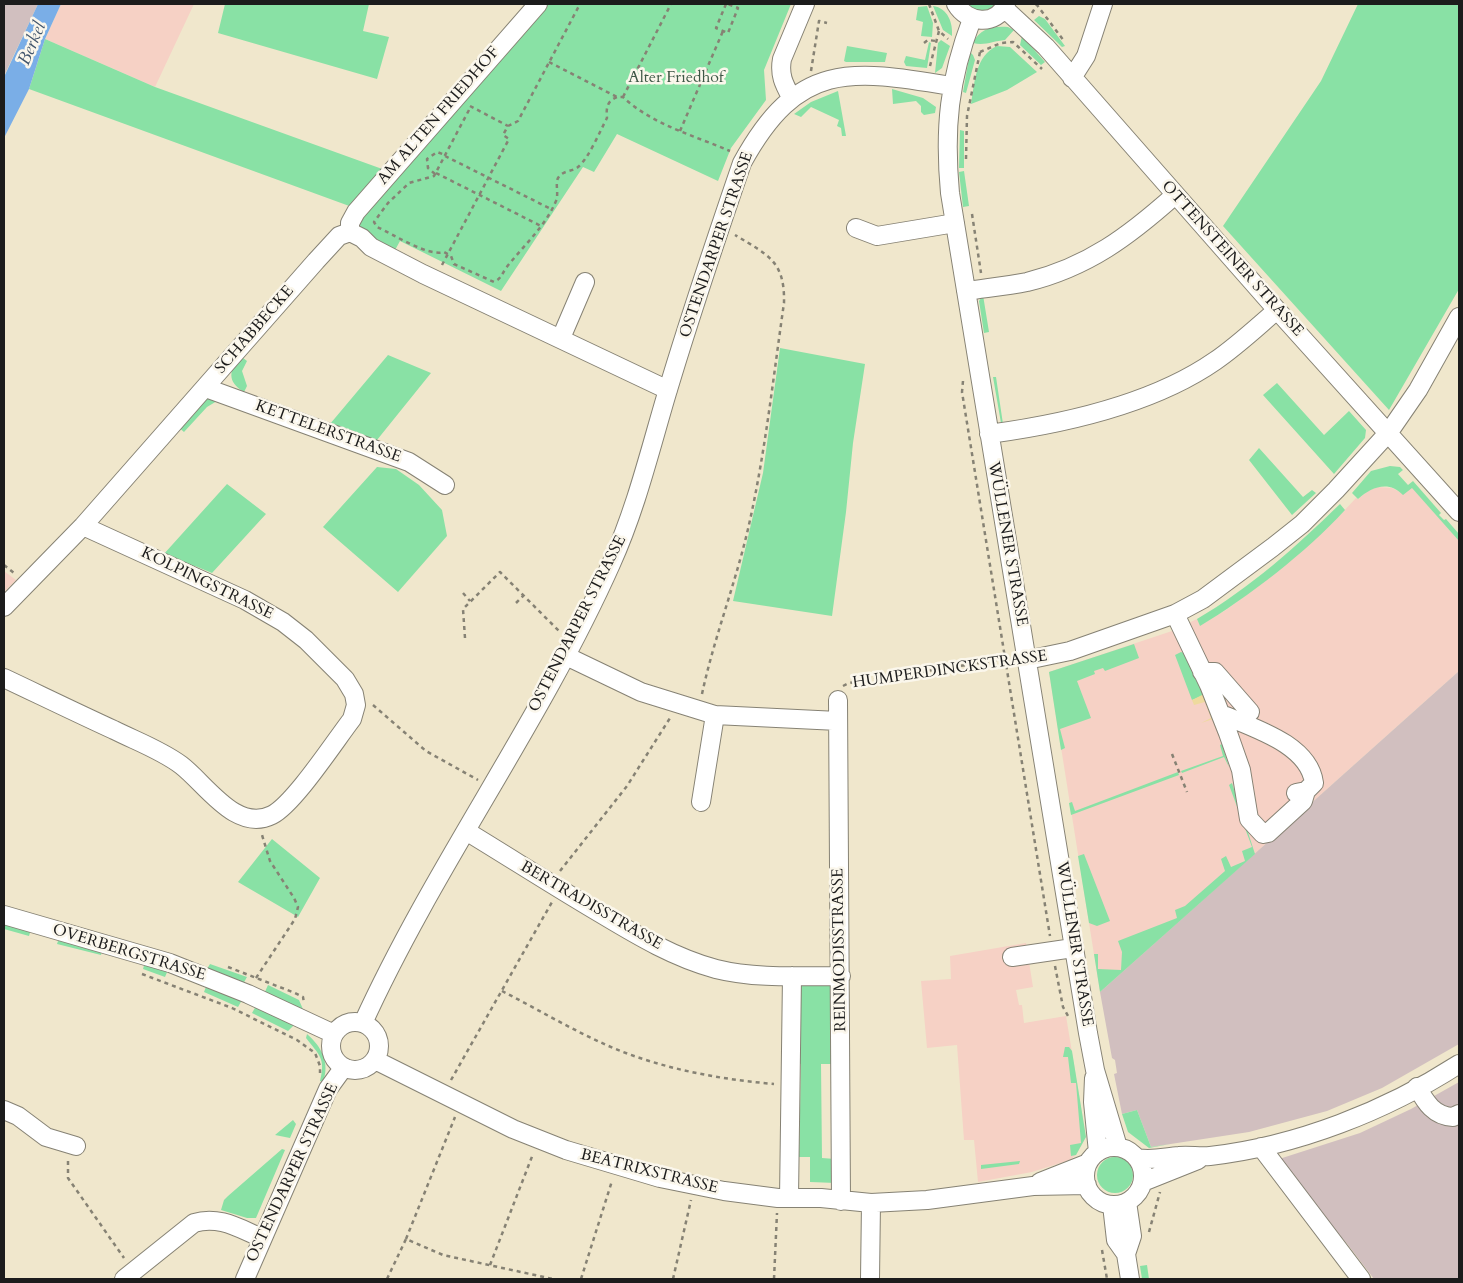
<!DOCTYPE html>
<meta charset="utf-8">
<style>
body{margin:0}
#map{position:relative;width:1463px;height:1283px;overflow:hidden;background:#f0e7cc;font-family:Cardo,serif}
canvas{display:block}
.frame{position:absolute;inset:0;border:5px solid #1c1c1c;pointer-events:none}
</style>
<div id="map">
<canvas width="1463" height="1283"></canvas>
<div class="frame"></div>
</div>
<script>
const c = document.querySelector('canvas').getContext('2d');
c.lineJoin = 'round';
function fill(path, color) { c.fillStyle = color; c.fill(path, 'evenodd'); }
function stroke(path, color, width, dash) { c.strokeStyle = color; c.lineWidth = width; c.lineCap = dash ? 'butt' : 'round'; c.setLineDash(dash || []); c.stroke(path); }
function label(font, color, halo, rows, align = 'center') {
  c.font = font + ' Cardo,serif'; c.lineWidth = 5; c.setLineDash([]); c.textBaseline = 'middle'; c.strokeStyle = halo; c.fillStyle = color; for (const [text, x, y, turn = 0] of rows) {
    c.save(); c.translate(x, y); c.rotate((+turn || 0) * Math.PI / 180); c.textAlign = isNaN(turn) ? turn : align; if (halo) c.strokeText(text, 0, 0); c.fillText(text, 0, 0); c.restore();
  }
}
const built = new Path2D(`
 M61,4h133l-39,83 -110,-48z
 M1377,487l15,1 8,4 12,-5 47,54v130l-359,321 -51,-320 123,-41 25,-12 3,6 26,-15 41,-31 74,-65 15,-16 2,1 10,-8z
 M4,571l12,9 -12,12z
 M1026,943l7,44 -17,3 3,15h3l2,18 42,-7 20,121 -10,18 -6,5 -38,12 -54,10 -4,-42h-10l-7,-95 -30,3 -6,-67 30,-2 -1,-23z`);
const industrial = new Path2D(`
 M4,4h34l-34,72z
 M1459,671v373l-77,44 -55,23 -78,21 -98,15 -14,-37 -15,4 -8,-40 3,-1 -2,-13 -3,-2 -12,-66z
 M1459,1082v197h-85l-26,-34 -72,-85 84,-27 51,-24z`);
const green = new Path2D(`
 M225,4h144l-6,27 26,6 -12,42 -159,-46z
 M542,4h249l-27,66 2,30 -35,48 -13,33 -101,-47 -23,38 -11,-5 -82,124 -101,-50 -6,11 -36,-24 -1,-7z
 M965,4h30l-5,5 -12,2z
 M1358,4h101v285l-70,121 -166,-184 98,-145z
 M927,6l6,17 -1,14 -11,-1 2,-14 -7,-2 2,-13z
 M933,6c15,2 20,17 19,30l-9,-6z
 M1039,16l6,3 20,27 -3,1 -28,-27z
 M1008,27l6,3 -9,10c-12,1 -20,6 -32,3 7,-15 20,-17 35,-16z
 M1022,36l23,26 -4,3 -21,-20z
 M45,39l110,48 230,83 -33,37 -323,-118z
 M941,40l9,6 -8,22 -7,5 3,-30z
 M929,42l2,1 -4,25 -21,-2 -2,-4 2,-6 19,4z
 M847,46l40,7 -2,9h-39l-2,-1z
 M997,46l13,1 27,25 -30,18 -36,14c4,-22 4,-48 26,-58z
 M970,52l3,3 2,5 -9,33 -3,-1z
 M892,89l31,9 13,9 -1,6 -11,2 -3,-3v-6l-5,-5 -23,3z
 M838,91l8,45h-4l-1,-8 -4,-2 2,-6 -28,-13 -10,10 -7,-3 17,-12z
 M960,130l4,1v37h-5z
 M964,171l5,35 -6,1 -4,-35z
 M983,295l6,37 -5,1 -5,-32z
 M780,348l85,16 -12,79 -7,69 -14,104 -99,-15 30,-128z
 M239,355l8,6 -5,10 5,15 -3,6c-18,-11 -14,-21 -5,-37z
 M388,355l43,18 -54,67 -47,-16z
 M993,377h3l7,47 -2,-1z
 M1277,383l47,52 25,-24 17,19 -1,8 -31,36 -71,-79z
 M204,396l13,5 -10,6 -23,25 -7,-6z
 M1259,448l44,49 9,-7 4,3 -24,22 -43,-55z
 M1390,466l10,1 3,3 -5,4 10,11 5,-4 28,32 -2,2 5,5 2,-1 13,15v7l-47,-53 -9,7c-14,-15 -32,-8 -45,4l-6,-6 19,-22z
 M377,467l19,2 23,16 23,25 5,26 -49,56 -75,-65z
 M227,484l39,30 -54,59 -17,-7 -3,3 -29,-14z
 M1340,504l5,6c-37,41 -98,88 -145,116l-3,-7c53,-31 100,-73 143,-115z
 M1134,644l5,14 -34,13 -2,-3 -9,3 1,3 -18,7 14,37 -31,11 5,19 -4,2 -12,-78z
 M1181,652l3,1 20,36 -2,7 -10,4 -17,-45z
 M1222,744l7,23 -5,-10 -42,16 -1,-2 42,-15 -3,-11z
 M1178,772l1,3 -108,40 -2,-12 3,-1 3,9z
 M1232,783l23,71 -155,138 -6,-38h4v15l23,1 1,-18 -4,-11 59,-23 -2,-8 10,-4 40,-35 -4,-12 5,-3 5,11 14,-6 -3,-10 10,-4 -23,-62z
 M272,839l48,39 -22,39 -60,-35z
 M1084,854l26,67 -13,5 -8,-3 -11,-67z
 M4,921l27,8 -2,7 -25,-7z
 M59,938l43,12 -1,5 -44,-11z
 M145,962l23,8 -3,7 -22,-8z
 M210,964l37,13 -4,7 -36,-15z
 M802,983l27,2 4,5v74h-12l1,94 13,1 1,24 -26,-1v-25h-11l2,-93 -6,-1 3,-77z
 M207,984l35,16 -4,7 -34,-15z
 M268,985l31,15 6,14 -41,-20z
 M256,1006l38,19 -6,6 -36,-18z
 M307,1034c15,13 23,29 16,48l-3,-1c6,-23 -1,-26 -14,-43z
 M1065,1047h4l3,4 14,86 -10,18 -5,1 -1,-11 11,-2 -5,-60h-5l-3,-26h-5z
 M1137,1110l14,37 19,-3 -21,4 -21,-16 -6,-18z
 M293,1120l3,4 -6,14 -15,-3z
 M282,1149l3,1 -29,68h-9l-26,-8 3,-10 4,-4z
 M1097 1175a18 18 0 1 1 36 0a18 18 0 1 1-36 0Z
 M1020,1161l-1,3 -38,5v-4z
 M1147,1265l2,14h-7l-2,-13z`);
const sand = new Path2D(`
 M1204,694l9,25 -12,4 10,-5 -6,-16 -11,3 -2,-5z`);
const water = new Path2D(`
 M38,4h23l-16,35 -16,50 -25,49v-61z`);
const path = new Path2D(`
 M726,4l-10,24 12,5 10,-25 -10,-4
 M929,4l10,27 9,8
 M1032,13l5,-8 27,36
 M924,43l4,-3 8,1
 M980,52l21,-9 12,-1 29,27
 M549,62l68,35h6c28,27 72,39 107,54
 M930,66l9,-35
 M811,71l8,-50 8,2
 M623,97l48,-93
 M470,106l38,20
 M469,110l-35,66 -25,7 -21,20 -14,19 3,5c16,7 51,30 67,25l7,4 3,8 40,18c7,-3 8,-8 12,-14 17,-22 39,-41 50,-67 3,-8 -1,-16 2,-23 5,-8 14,-6 20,-11 11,-9 22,-36 29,-49 -1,-10 0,-17 10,-21
 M680,131l43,-100
 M445,156l106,53
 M966,159l1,-43 13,-64
 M436,173l105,53
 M435,174l-7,-6 -1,-9 10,-7 8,3
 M972,214l9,59
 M442,265l67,-126 -6,-4 5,-9 10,-5 62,-117
 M963,381l-1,11 88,544
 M4,565l10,8
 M463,593l7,8
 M516,603l7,-7
 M465,638l-2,-29 37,-37 61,61
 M843,686l6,-3 156,-24
 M702,694c12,-56 33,-109 46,-165 17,-74 25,-150 36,-226 1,-42 -16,-48 -49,-68
 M373,705l53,46 52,29
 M1172,754l15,38
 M560,871l67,-85 43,-68
 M1055,966l8,41 5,9
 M228,967l67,26 8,4 1,6
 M142,974l90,34 65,32 18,13 5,13v7
 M256,978l39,-59 3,-12 -4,-9 -24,-37 -8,-26
 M502,991c45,23 93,53 141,68 43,14 86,21 131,25
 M451,1080l101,-178
 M68,1161v17l56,80
 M1149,1232l11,-40
 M406,1239l49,-122
 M1102,1250l5,29
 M490,1265l43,-111
 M387,1279l19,-40 37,16 110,24
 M581,1279l31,-98
 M673,1279l18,-79
 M774,1279l3,-66`);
const minor = new Path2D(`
 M956,4c11,19 40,23 50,0
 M1004,8l42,39 231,263 182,202
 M972,19c-23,60 -28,110 -22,174l138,840 7,37 23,77
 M1072,78l14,-22 17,-52
 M791,97c-7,-13 -12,-22 -9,-38l23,-55
 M856,228l21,8 78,-13
 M350,232v-9l6,-11 182,-208
 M966,291c20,-3 41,-5 61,-9 61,-15 102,-46 148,-87
 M561,338l24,-56
 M206,388l203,74 36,23
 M989,434c74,-10 164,-30 226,-73 22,-15 42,-34 62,-51
 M4,607l79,-81 233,-265 23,-25 11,-4 12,6 9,9 52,27 245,116
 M1175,614l34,71 19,48 13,37 8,49 14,15 5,-1 35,-32 3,-10
 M566,656l75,36 74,23 123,6
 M1027,660l43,-9 105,-37 28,-15 70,-52 29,-23 34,-34 53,-58 29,-42 41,-73
 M1202,672h13l35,40
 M4,678c36,17 73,35 110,52 22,11 47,20 67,35 25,19 55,68 91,50 22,-11 63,-74 80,-96l4,-14 -2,-11 -9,-15 -39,-39 -23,-18 -38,-22 -162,-74
 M838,700l3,501
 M1221,714c32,14 88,30 93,69l-8,8 -10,2
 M701,802l14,-87
 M466,831c46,28 91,57 137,84 35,21 72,43 113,54 40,10 84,7 125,7
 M4,915l166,48 78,31 86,40
 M1012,957l61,-9
 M331 1046a24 24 0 1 1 48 0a24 24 0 1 1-48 0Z
 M363,1023c72,-158 177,-300 248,-459 25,-55 39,-114 56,-171 23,-77 49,-154 75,-230 56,-102 107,-94 209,-77
 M375,1060l138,69 53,21 94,28 64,13 54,7h43l50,5 56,-3 106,-14 54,-1
 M1094,1078l-1,24 5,50
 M1417,1087c9,16 17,29 36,30l6,-3
 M4,1110l14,6 28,21 30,9
 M1085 1176a29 29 0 1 1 58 0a29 29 0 1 1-58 0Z
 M1261,1147l100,132
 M1137,1158c15,3 28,-1 42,-2 10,-1 21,1 31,0 87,-10 176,-45 249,-92
 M1040,1182l48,-19
 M1143,1182l55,-22
 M789,1198l3,-222
 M1127,1202l5,34 -6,18 4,25
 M1112,1205l4,35 10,14
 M124,1279l70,-56c25,-8 46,6 68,15
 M245,1279l83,-190 16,-22
 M870,1279l1,-76`);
const parkNames = [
 ["Alter Friedhof",676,78]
];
const streetNames = [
 ["AM ALTEN FRIEDHOF",439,116,-49],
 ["OSTENDARPER STRASSE",717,245,-71],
 ["OTTENSTEINER STRASSE",1232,259,48],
 ["SCHABBECKE",255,330,-49],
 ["KETTELERSTRASSE",328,432,20],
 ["WÜLLENER STRASSE",1007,544,80],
 ["KOLPINGSTRASSE",207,584,26],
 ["OSTENDARPER STRASSE",578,624,-63],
 ["HUMPERDINCKSTRASSE",950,670,-8],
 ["BERTRADISSTRASSE",591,906,30],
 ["WÜLLENER STRASSE",1074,944,81],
 ["REINMODISSTRASSE",840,950,-91],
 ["OVERBERGSTRASSE",129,953,17],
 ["BEATRIXSTRASSE",649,1172,14],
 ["OSTENDARPER STRASSE",293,1173,-65]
];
const waterNames = [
 ["Berkel",33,44,-67]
];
fill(built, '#f6d1c5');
fill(industrial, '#d1bfbf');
fill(green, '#89e1a5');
fill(sand, '#eeda9e');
fill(water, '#7aaee7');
stroke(minor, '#868274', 20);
stroke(path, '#868274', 2.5, [4, 4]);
stroke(minor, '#fff', 18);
label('16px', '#3d5745', '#fbf7ec', parkNames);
label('16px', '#1c1c1c', '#fbf7ec', streetNames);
label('italic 18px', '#42566d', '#fbf7ec', waterNames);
</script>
